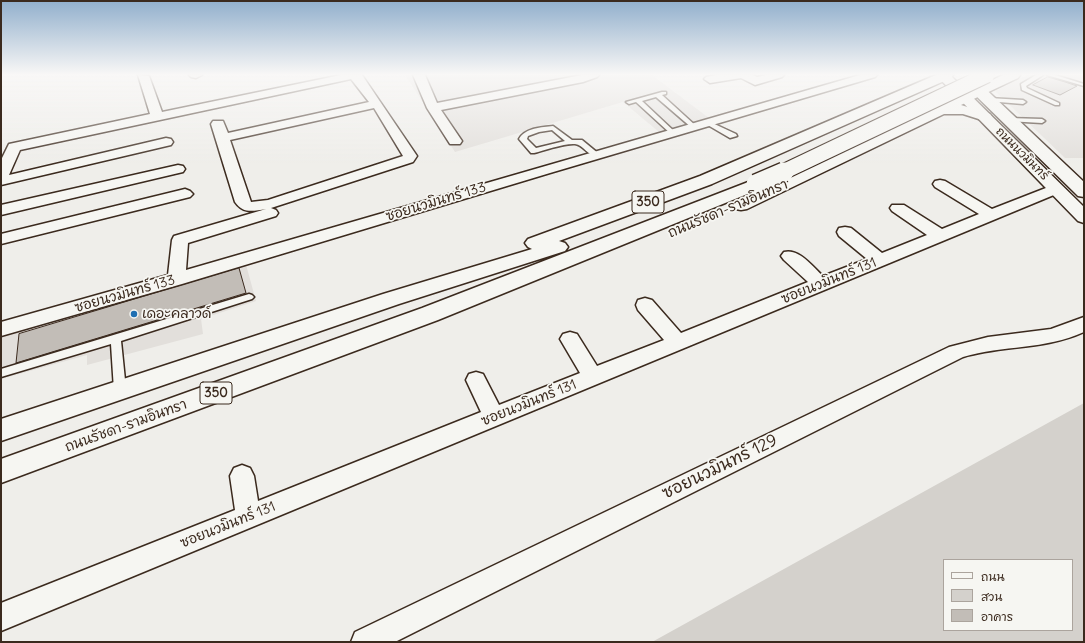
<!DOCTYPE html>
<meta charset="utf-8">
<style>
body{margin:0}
#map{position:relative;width:1085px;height:643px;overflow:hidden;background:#efeeea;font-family:Delius,"Playpen Sans Thai",sans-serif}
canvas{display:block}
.frame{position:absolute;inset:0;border:2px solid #3b2a1e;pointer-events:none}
.legend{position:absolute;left:943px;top:559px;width:130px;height:72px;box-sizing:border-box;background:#f6f6f2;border:1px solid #aba49d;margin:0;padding:5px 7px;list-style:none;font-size:12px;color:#3b2a1e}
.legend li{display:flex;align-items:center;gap:8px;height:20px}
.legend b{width:20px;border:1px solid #aba49d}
</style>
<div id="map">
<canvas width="1085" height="643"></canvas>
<div class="frame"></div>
<ul class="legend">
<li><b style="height:5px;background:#f6f6f2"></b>ถนน</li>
<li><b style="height:11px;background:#d4d1cc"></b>สวน</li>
<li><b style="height:11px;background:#c2bdb7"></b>อาคาร</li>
</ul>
</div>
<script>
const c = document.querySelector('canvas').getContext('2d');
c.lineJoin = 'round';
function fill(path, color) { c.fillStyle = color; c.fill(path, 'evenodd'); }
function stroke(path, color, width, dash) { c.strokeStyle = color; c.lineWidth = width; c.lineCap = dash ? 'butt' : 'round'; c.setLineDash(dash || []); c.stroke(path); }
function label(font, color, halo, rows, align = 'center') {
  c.font = font + ' Delius,"Playpen Sans Thai",sans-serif'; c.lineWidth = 3.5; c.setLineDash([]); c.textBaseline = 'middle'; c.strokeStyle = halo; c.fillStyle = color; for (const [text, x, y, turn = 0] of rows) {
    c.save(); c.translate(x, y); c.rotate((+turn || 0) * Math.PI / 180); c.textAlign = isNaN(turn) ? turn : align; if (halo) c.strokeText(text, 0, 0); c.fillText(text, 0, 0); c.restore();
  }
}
const built = new Path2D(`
 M405,75h247l57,43 -50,14 -36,-30 -168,50z
 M1027,75h57v83h-19l-70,-67z
 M245,261l11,40 -55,18 2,15 -116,31v-10l-86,24v-47z`);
const green = new Path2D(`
 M1084,403v239h-432zM944,560h128v70h-128z`);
const building = new Path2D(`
 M1048,77l17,5 12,4 -17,9 -27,-10z
 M239,268l7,25 -230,70 3,-29z`);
const service = new Path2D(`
 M1036,75h7l-17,11 1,2 32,15v2h-4l-33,-15 -1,-6z
 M1047,75h8l29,9v2z
 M662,92h4v2l-4,1 34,31v2h-4l-36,-31 -14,4 33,31v2h-4l-35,-32 -7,2 -3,-2z
 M989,98l34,2 3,2 -3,2 -36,-3 -1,-1z
 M1009,118l33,1 3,2 -3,2 -35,-2 -1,-1z
 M708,121l28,13 1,2 -7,2 -24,-14 -1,-1z
 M553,126l19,14h10l17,14 -1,2c-10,1 -14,-11 -23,-12 -10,-1 -30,6 -41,9h-3l-12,-14c6,-11 23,-12 34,-13zM552,130l13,11 -29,7 -9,-9 1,-3 11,-4z
 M249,294l3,1 2,2 -2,2 -131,42 5,49 -2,3 -4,1 -4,-1 -2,-3 -3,-46 -110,33v-8z`);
const minor = new Path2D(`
 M138,75l11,1 13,36 179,-37h21l55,81 -4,6 -142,46 5,2 2,3 -2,3 -88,27 -2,27 674,-195h17l-2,2 -325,96 -368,111 -181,52v-14l167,-47 4,-35 2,-4 92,-27c-13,2 -23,5 -31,-7l-24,-78 2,-3h10l5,12 141,-31 -18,-23 -331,71 -11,25 157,-37 5,1 2,3 -2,3 -170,40v-25l8,-16 141,-30zM374,108l29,48 -135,44 -17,2 -21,-62z
 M189,75h13l-6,3 -5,-1z
 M413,75h12l12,28 145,-28h17l-2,2 -14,5 -142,28 21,31 -2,3h-10l-23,-36z
 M716,75h37l4,2 9,-2h18l-2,2 -27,8 -14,-7 -31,5 -6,-4 2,-2z
 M178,165l5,1 2,3 -2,3 -182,43v-10z
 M940,180l5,1 47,28 59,-23h10l3,3 -3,3 -1060,439v-28l234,-93 -5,-34 4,-8 8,-3 8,3 4,8 4,25 223,-89 -15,-32 3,-6 7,-2 7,2 16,31 81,-32 -20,-34 3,-5 7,-2 7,2 20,32 67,-26 -26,-30 -2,-5 2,-5 7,-2 7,2 29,33 127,-51 -24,-22 -3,-4 3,-4c15,-4 29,15 39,24l44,-17 -28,-23 -2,-4 2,-4 6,-1 6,1 31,25 45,-18 -35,-24 -2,-3 2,-3h12l38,24 37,-15 -44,-27 -2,-3 2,-3z
 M185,189l5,2 3,3 -3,3 -189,47v-10z
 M1084,317v15c-39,18 -81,13 -121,25l-568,285h-44l4,-10 594,-285 39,-10 63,-8z`);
const secondary = new Path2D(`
 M936,75h14l134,132v16l-6,-2z
 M971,79l5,1 108,102v15l-6,-1 -112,-110 -2,-3 2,-3z`);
const primary = new Path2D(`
 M936,75h17l-2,3 -239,106 -153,57 6,2 3,4 -3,4 -166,53 -398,137v-22l382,-125 149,-45 -4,-2 -3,-4 3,-4 172,-63z
 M1003,75h17l-2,3 -57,27 29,9 2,3 -2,3 -5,1 -22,-7h-19l-197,95 -6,1 -6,-1 -3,-4 3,-4z
 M756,179l6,1 3,4 -3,4 -324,132 -437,163v-24l421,-151z`);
const primaryBridgeFar1 = new Path2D(`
 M781,173l206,-98`);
const primaryBridge = new Path2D(`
 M756,184l28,-12`);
const markers = [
 [134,314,4,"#1f6fb2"]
];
const farStreetnames = [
 ["ถนนนวมินทร์",1022,154,45]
];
const shields = [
 [648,202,32],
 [216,393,32]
];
const shieldNames = [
 ["350",648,202],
 ["350",216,393]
];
const streetNames = [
 ["ซอยนวมินทร์ 133",436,202,-17],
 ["ถนนรัชดา-รามอินทรา",728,209,-23],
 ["ซอยนวมินทร์ 131",829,281,-22],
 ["ซอยนวมินทร์ 133",125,294,-16],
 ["ซอยนวมินทร์ 131",529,403,-22],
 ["ถนนรัชดา-รามอินทรา",126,426,-20],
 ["ซอยนวมินทร์ 131",228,525,-22]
];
const poiNames = [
 ["เดอะคลาวด์",142,314]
];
const nearStreetnames = [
 ["ซอยนวมินทร์ 129",720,467,-26]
];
fill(built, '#e2dfdb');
fill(green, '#d4d1cc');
fill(building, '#c2bdb7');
stroke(building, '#3b2a1e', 1);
stroke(service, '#3b2a1e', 3);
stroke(minor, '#3b2a1e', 3);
stroke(secondary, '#3b2a1e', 3);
stroke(primary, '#3b2a1e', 3);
fill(service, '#f6f6f2');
fill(minor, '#f6f6f2');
fill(secondary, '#f6f6f2');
fill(primary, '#f6f6f2');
stroke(primaryBridgeFar1, '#3b2a1e', 17, []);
stroke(primaryBridge, '#3b2a1e', 22, []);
stroke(primaryBridgeFar1, '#f6f6f2', 15);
stroke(primaryBridge, '#f6f6f2', 19);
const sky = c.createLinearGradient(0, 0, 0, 165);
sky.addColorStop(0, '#91afcc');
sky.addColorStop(0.45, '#f8f7f6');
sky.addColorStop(1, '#f8f7f600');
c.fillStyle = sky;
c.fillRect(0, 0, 1085, 165);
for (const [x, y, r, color] of markers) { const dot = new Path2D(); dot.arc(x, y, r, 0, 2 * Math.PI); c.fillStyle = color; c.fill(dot); stroke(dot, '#f6f6f2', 1.5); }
label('12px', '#3b2a1e', '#f6f6f2', farStreetnames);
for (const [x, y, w] of shields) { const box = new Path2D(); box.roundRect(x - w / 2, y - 11, w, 22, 3); c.fillStyle = '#f6f6f2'; c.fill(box); stroke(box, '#3b2a1e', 1); }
label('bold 13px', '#3b2a1e', null, shieldNames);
label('14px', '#3b2a1e', '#f6f6f2', streetNames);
label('14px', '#3b2a1e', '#f6f6f2', poiNames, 'left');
label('17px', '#3b2a1e', '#f6f6f2', nearStreetnames);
</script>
